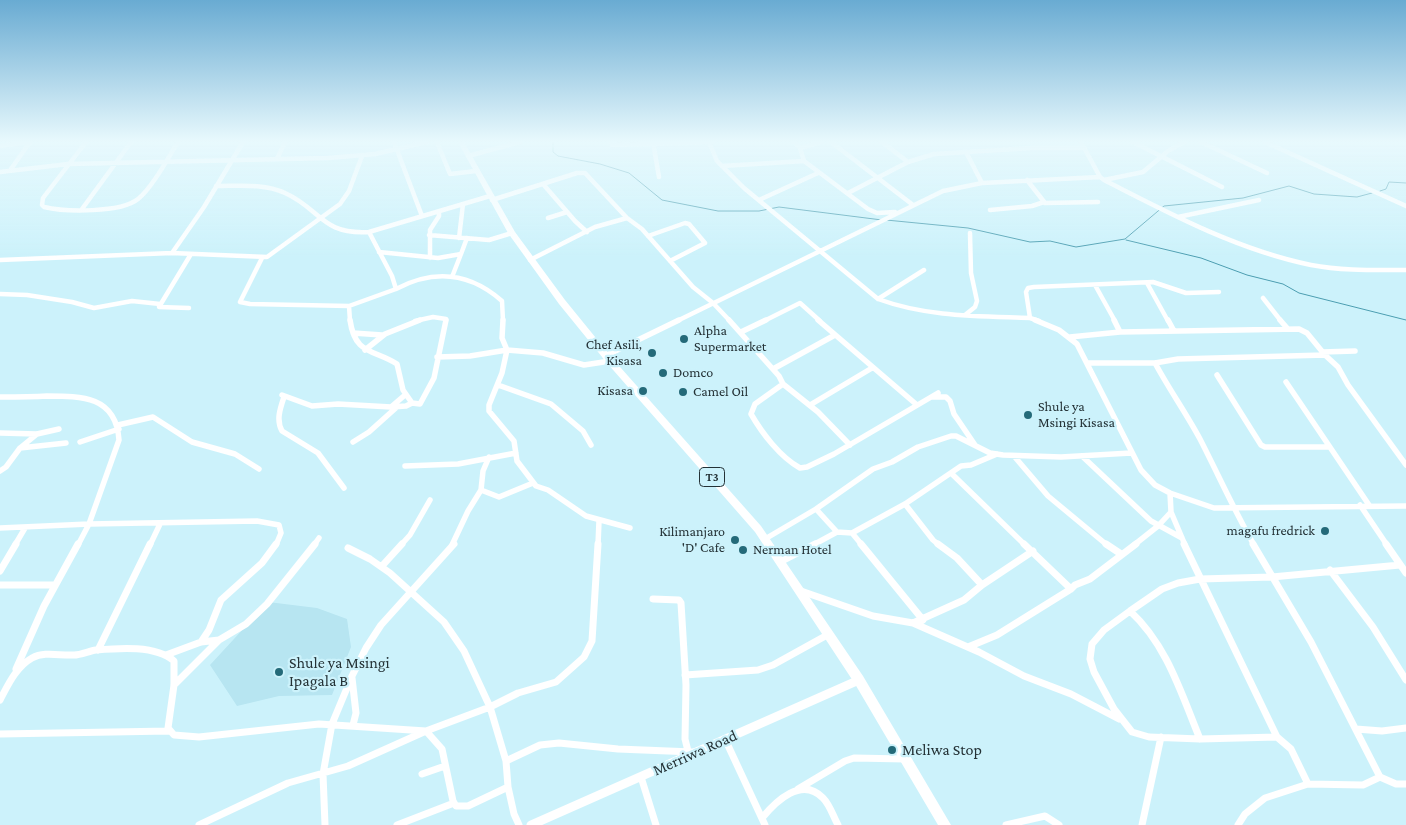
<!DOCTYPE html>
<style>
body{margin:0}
canvas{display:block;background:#ccf2fb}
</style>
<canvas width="1406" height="825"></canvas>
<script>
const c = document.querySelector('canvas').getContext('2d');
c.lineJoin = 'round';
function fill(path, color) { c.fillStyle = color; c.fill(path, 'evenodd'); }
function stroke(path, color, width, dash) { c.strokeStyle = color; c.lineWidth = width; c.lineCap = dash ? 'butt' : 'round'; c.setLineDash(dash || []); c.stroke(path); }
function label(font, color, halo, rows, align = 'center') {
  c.font = font + ' "Crimson Pro",serif'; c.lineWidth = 4.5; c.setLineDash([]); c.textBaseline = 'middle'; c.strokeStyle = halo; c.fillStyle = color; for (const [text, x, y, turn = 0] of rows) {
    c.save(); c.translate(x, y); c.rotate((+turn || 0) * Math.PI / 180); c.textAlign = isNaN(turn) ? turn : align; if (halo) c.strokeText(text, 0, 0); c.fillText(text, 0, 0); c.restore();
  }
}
const built = new Path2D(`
 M268,602l49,6 30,11 4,28 -19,48 -53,1 -42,10 -27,-41z`);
const stream = new Path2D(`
 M553,142v10l5,4 42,8 29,9 33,27 56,11h41l20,-4 103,13
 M1380,191l6,-2 3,-7 17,1
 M886,220l82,8 62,14 20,-1 26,6 49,-8 39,-33 79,-8 46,-12 25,8 43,3 15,-4
 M1126,240l75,18 46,17 36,9 16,9 107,27`);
const minorFar2 = new Path2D(`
 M86,142l-43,56 -1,7 2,2c21,5 77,6 94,-8 14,-11 30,-41 40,-57
 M394,142l28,74
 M437,142l13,32 26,-3
 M611,142l1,3 101,-3
 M653,142l6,35
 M709,142l8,19 27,27 134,111c49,18 100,17 152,19l9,3
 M794,142l6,6 4,13 64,48 9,4 18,-1
 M831,142l82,63
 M882,142l26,20
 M1081,142l19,35 4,3c66,34 134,70 207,85 31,6 63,5 95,5
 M1133,142l89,45
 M1201,142l66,31
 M1265,142l141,64
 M0,146l27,-4
 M800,148l21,-6
 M966,152l16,31
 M468,156l52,-14
 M277,159l8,-17
 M722,166l82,-5
 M11,169l19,-27
 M0,172l68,-8 260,-6 47,-4 52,-12
 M1027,180l18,23 53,-1
 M1104,180l39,-8 25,-21 16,-9
 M543,184l32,37 12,11
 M216,186c22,0 48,-3 69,7 36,16 36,42 84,39l121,-36
 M848,193l60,-31 26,-8 98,-6h52
 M492,200l85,-27h8l42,45 15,11 51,58 20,16 17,18
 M759,200l59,-27
 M82,209l49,-67
 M990,210l42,-4 12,-4
 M1178,217l81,-17
 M548,218l19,-6
 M429,235l60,5 23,-7
 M648,236l37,-13 4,1 16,19 -35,18
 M459,238l4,-34
 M379,252l59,6 23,-4 6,-16
 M172,253l32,-46 39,-65
 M262,258l-22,44 10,2 99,2 47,-17 -4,-13 -23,-44
 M430,258v-28l9,-14v-5
 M0,260l172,-7 95,4 73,-53 9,-13 13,-35
 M530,260l65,-33 32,-9
 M452,277l9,-23
 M1147,283l21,38
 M1095,285l20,36
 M396,289c38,-20 73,-17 106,12l1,20
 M0,294l27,1 45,7 22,6 38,-7 28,3
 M1263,298l18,23
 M878,299l46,-29
 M349,306l1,15
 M189,308l-30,-1 32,-53
 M965,315l10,-8 2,-6 -6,-28 -1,-40
 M1030,318l-4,-26 2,-4 6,-1 119,-5 33,11 33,-1
 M415,321l18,-4 13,2v2
 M677,321l266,-130 39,-8 118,-6
 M764,321l36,-18 20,18`);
const minorFar1 = new Path2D(`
 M350,320c5,35 23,29 47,44l6,26 9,13
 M503,320l-1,18 5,12 36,3 41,12 26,-4
 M729,320l50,56 4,8 35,28 32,33
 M818,320l99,85
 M1035,320l24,10 18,14 64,126 14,15 15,8 44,15 192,-2
 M1114,320l6,12
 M1168,320l6,11
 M1280,320l7,8
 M741,332l25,-12
 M353,333l29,2
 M1070,337l50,-5 179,-3 8,4 18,22
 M365,350l20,-16 35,-14
 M1322,352l33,-1
 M605,356l74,-36
 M437,357l33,-1 37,-6 -5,23 -13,32v6l25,30 3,20 19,25 12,4 38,26 44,12
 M1087,363h68l23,-4 147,-4 13,12 10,18 58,80
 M1155,363c14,26 31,50 45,76 18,35 34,71 54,106
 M773,369l62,-34
 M1217,375l44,70 4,2h64
 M1286,382l83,123
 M783,384l-28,20 -4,10c11,19 29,43 49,54l7,-1 27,-13 104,-61
 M498,385l53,19 32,27 8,14
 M282,395l30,11 26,-2 53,3 15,-1 6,-3 8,1 14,-26 12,-58
 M0,397c16,0 31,0 47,-1 35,0 69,0 72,44l-30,84 168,-3 22,4 2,8 -5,12
 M284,397c-4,12 -8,23 -2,34l36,22 26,35
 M933,397h13l4,4 4,13 21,31
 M810,405l62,-37
 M391,407l14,-12
 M118,425l35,-8 39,25 43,12 24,15
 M0,433l37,1 22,-5
 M80,442l39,-13
 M353,442l16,-10 29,-26
 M20,448l46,-5
 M1014,456l34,40 59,49
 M1082,456l69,65 31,17
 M405,466l53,-2 58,-11
 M0,471l6,-4 14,-19 17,-14
 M952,474l73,71
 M481,490l18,7 34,-14
 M1170,493l1,19 14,33
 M905,504l28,36 6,5
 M1360,505l27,40
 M816,509l21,23
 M0,528l89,-4
 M852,533l10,12
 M765,539l51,-30 57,-40 19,-7 26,-15 33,-11h5l34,17 13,2 58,2 70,-4
 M15,545l10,-17
 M78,545l11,-21
 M150,545l10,-21
 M314,545l5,-7
 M401,545l9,-10 20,-35
 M452,545l16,-34 13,-21 2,-19 6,-14
 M598,545l1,-24
 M813,545l24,-13 15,1 53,-29 56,-38 10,-1 26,-11
 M1134,545l24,-19 13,-14`);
const minor = new Path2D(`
 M861,544l62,76
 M938,544l19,14 25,27
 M1024,544l47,45 4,-4 15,-6 46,-35
 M1106,544l15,10
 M1184,544l93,193 14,12 17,35
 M1253,544l58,98 69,135
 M1386,544l20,29
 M780,562l35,-18
 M382,566l20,-22
 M1330,570l43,57 33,53
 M0,571l16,-27
 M0,585h55
 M801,591l72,25 40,7 51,-23 18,-15 51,-34
 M653,599l26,1 2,3 5,82 -1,54 3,12
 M1130,611c37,34 51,82 70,128
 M913,623l66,29 45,24 47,18 48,25
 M201,642l8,-12 12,-30 41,-37 14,-19
 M968,647l29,-12 74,-46
 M98,650l52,-106
 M166,655l35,-13 18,-2 27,-16 21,-20 48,-60
 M16,669l28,-63 34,-62
 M685,675l73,-5 15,-5 56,-31
 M352,678l4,35 -3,12
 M174,685l45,-45
 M0,700c8,-15 16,-33 32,-42 13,-7 28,-2 42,-3 7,0 15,-4 22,-5 23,-2 60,-5 78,11v24l-6,43 6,7 25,2 120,-13 107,7 16,18 11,52 3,5h12l40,-19 6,27 5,11
 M1356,729l26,2 24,-3
 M0,734l169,-3
 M1277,737l-77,2 -51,-2 -17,-5 -18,-23 -20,-37 -4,-13 2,-15 12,-14 26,-19 32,-22 16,-6 22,-4 72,-2 128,-12
 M725,739l40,86
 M506,761l-16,-54 28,-14 38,-11 28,-25 8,-16 6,-97
 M422,774l23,-8
 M641,777l15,48
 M508,787l-2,-26 34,-16 19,-2 59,6 75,3
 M798,789l47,-28 9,-3 51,1
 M762,818c14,-17 40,-42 61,-20 7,7 10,18 15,27
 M199,825l89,-42 60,-17 78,-35 64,-24 -26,-56 -20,-29 -54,-49 -20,-14 -22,-11
 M325,825l-2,-51 9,-50 20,-48 14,-28 15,-23 73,-81
 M397,825l57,-22
 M1006,825l39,-9 14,9
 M1142,825l19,-88
 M1238,825l7,-11 20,-16 43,-14 55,1 17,-8 16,7h10`);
const tertiary = new Path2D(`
 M531,825l328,-145`);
const trunk = new Path2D(`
 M458,142h6l51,90 50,68 48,59 148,167 102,150 88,149h-13l-83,-141 -100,-152 -148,-169 -48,-59 -51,-71z`);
const markers = [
 [684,339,5,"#246a79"],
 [652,353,5,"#246a79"],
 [663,373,5,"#246a79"],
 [643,391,5,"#246a79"],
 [683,392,5,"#246a79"],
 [1028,415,5,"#246a79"],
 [1325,531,5,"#246a79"],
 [735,540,5,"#246a79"],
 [743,550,5,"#246a79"],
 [279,672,5,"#246a79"],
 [892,750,5,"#246a79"]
];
const shields = [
 [712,477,25]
];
const shieldNames = [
 ["T3",712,477]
];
const poiNames = [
 ["Alpha",694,331],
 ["Supermarket",694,347],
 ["Chef Asili,",642,345,"right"],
 ["Kisasa",642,361,"right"],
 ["Domco",673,373],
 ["Kisasa",633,391,"right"],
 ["Camel Oil",693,392],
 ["Shule ya",1038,407],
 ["Msingi Kisasa",1038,423],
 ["magafu fredrick",1315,531,"right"],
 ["Kilimanjaro",725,532,"right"],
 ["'D' Cafe",725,548,"right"],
 ["Nerman Hotel",753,550]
];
const nearPoinames = [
 ["Shule ya Msingi",289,663],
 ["Ipagala B",289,681],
 ["Meliwa Stop",902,750]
];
const nearStreetnames = [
 ["Merriwa Road",695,753,-24]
];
fill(built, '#b7e5f1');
stroke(stream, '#4c9eb1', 1);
stroke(minorFar2, '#fff', 4.5);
stroke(minorFar1, '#fff', 5.5);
stroke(minor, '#fff', 7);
stroke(tertiary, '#fff', 9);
fill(trunk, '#fff');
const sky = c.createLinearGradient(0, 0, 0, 257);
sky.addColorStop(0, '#69abd2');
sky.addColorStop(0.55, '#e8f9fd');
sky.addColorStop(1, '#e8f9fd00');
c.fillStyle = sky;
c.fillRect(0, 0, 1406, 257);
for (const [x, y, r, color] of markers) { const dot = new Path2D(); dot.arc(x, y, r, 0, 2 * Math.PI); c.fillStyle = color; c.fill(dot); stroke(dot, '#ccf2fb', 2); }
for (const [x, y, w] of shields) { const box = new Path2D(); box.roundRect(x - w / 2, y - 9.5, w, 19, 4); c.fillStyle = '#ccf2fb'; c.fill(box); stroke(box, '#243236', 1); }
label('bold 12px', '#243236', null, shieldNames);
label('14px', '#243236', '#ccf2fb', poiNames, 'left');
label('16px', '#243236', '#ccf2fb', nearPoinames, 'left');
label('16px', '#243236', '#ccf2fb', nearStreetnames);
</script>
